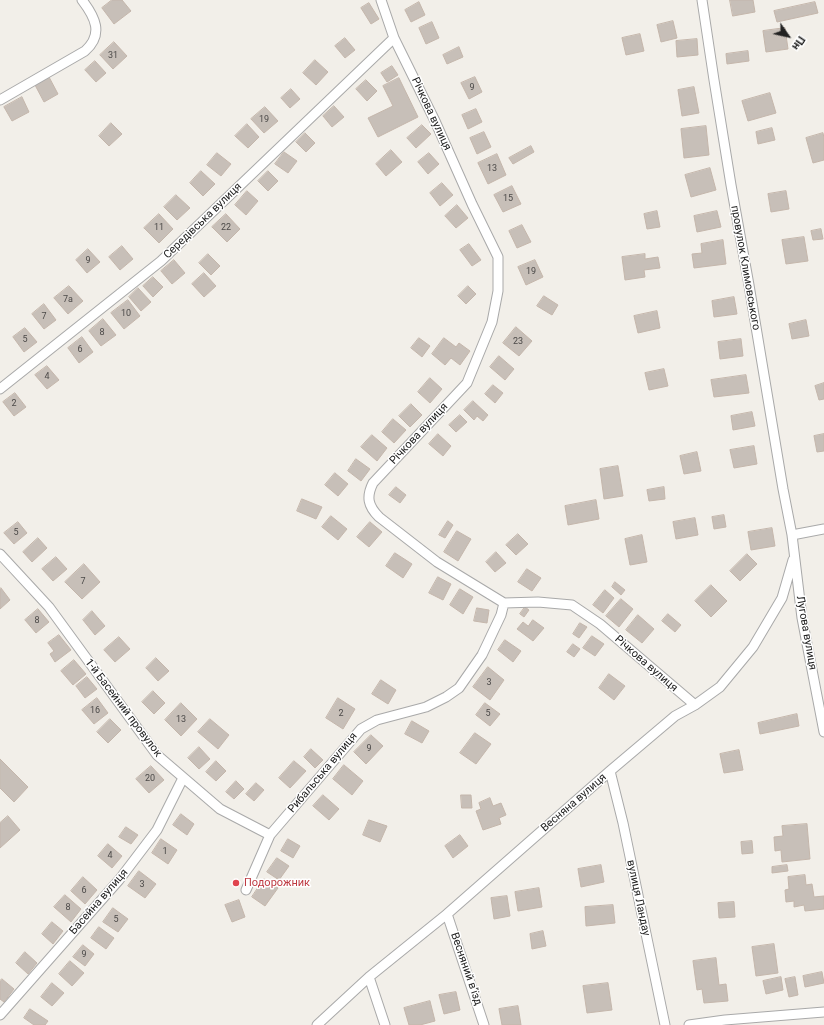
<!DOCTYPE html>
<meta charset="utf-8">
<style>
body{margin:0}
#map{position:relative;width:824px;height:1025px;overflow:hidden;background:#f2efe9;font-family:Roboto,sans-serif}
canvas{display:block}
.north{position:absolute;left:768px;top:16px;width:40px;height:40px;-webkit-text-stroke:3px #fff;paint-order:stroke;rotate:124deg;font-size:11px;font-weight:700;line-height:16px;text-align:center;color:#222}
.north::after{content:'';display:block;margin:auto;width:14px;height:18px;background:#222;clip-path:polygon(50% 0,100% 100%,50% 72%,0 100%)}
</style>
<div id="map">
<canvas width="824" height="1025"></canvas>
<div class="north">Пн</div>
</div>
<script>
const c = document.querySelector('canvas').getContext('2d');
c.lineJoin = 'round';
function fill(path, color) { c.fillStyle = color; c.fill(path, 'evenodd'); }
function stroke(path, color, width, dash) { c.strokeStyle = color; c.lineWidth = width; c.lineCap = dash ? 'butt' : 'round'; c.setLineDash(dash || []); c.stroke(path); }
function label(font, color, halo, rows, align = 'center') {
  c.font = font + ' Roboto,sans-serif'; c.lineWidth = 3; c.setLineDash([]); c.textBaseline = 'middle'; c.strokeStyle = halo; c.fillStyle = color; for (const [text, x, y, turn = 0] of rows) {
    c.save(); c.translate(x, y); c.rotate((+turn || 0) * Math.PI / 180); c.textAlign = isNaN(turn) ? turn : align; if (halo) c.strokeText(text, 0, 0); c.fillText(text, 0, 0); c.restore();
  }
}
const building = new Path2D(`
 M112,0h10l9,11 -17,13 -12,-16z
 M730,0h23l2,12 -22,4z
 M419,2l6,13 -14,7 -6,-12z
 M815,2l3,11 -41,9 -3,-11z
 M369,3l10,16 -8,5 -10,-16z
 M673,21l4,17 -16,4 -4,-17z
 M432,22l7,16 -13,6 -7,-16z
 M785,28l3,21 -22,3 -3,-21z
 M640,34l4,17 -18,4 -4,-17z
 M345,38l10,12 -10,8 -10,-12z
 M697,39l1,16 -21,2 -1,-16z
 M114,42l13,14 -14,13 -13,-14z
 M459,47l4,10 -16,7 -4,-9z
 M748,51l1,10 -22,3 -1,-10z
 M315,60l13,12 -12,13 -13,-12z
 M95,61l11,12 -10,9 -11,-12z
 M392,66l6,9 -11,7 -6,-9z
 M49,77l9,17 -14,8 -9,-17z
 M475,77l7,15 -13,7 -8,-16z
 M399,78l19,39 -40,20 -10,-19 25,-12 -10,-20z
 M366,80l11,11 -10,10 -11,-12z
 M694,87l5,26 -17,3 -4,-26z
 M291,89l9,10 -10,9 -9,-10z
 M770,93l6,20 -28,8 -6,-20z
 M22,97l7,15 -17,9 -8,-14z
 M334,106l10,11 -12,10 -9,-11z
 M265,107l13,14 -14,12 -13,-14z
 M476,109l6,13 -14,7 -6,-14z
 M111,123l11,11 -13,12 -10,-10z
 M247,124l12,13 -11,11 -13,-12z
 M422,125l9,9 -15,14 -9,-10z
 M706,126l3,29 -25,3 -3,-29z
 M772,128l3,12 -17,4 -2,-12z
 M484,132l7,15 -14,7 -7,-16z
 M305,133l10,10 -9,9 -10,-10z
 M823,133l1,5v22l-11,3 -7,-25z
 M531,146l3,6 -21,12 -4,-6z
 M391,150l11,12 -16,14 -10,-12z
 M284,152l13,9 -9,12 -13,-9z
 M217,153l14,11 -10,12 -14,-11z
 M429,153l10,11 -11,10 -10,-12z
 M497,154l9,21 -18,9 -10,-21z
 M710,168l6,22 -25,7 -6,-22z
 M201,171l14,13 -12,12 -13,-13z
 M268,171l10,10 -10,10 -10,-10z
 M442,183l11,12 -13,11 -10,-13z
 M512,186l9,18 -18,8 -9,-17z
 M247,191l11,10 -12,14 -11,-10z
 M786,191l3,18 -18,3 -3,-18z
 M176,195l14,13 -13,12 -13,-13z
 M457,205l11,13 -12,10 -11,-12z
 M657,211l3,16 -13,2 -3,-15z
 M717,211l4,16 -24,5 -3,-16z
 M159,214l14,15 -14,14 -15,-15z
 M226,214l14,15 -13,13 -15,-15z
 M522,225l9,17 -14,6 -8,-17z
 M821,229l2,10 -10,1 -2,-9z
 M804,237l4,24 -22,3 -4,-24z
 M723,240l3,24 -32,4 -2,-14 10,-1 -1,-9z
 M469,244l12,16 -9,6 -12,-16z
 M122,246l11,13 -13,11 -11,-13z
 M88,249l12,13 -13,11 -11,-13z
 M208,254l12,12 -9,9 -12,-12z
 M645,254v5l13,-2 2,11 -16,2 1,7 -20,3 -3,-23z
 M174,260l11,13 -13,11 -11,-13z
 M535,260l8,17 -17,8 -8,-18z
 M204,273l12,13 -12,11 -12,-13z
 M153,277l10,10 -10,10 -10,-11z
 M69,286l14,15 -15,13 -14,-16z
 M468,286l8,8 -10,10 -8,-8z
 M138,288l13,14 -10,9 -12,-14z
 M544,296l14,9 -6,10 -15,-9z
 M734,297l3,17 -23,3 -2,-16z
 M128,300l12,16 -16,13 -13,-16z
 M44,304l12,16 -12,9 -12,-15z
 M657,311l3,17 -22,5 -4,-17z
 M103,319l13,16 -15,11 -12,-15z
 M806,320l3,16 -17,3 -3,-15z
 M516,327l16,14 -13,15 -16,-13z
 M25,328l12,14 -13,10 -11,-15z
 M82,337l11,15 -14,11 -11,-15z
 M419,338l11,8 -8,11 -11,-9z
 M444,338l12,9 3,-4 11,8 -10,14 -9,-7 -6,7 -13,-11z
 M741,339l2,17 -23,3 -2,-17z
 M499,356l15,13 -9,11 -15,-13z
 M47,366l12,14 -12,9 -12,-14z
 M664,369l4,17 -19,4 -4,-17z
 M746,375l3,18 -35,4 -3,-17z
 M430,378l12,11 -12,14 -12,-11z
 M824,383v16l-5,1 -4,-14z
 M493,385l10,8 -8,10 -10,-9z
 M15,393l11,14 -12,9 -11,-14z
 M473,401l15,14 -5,6 -6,-5 -3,4 -10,-10z
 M411,404l11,11 -12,12 -11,-11z
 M752,412l3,14 -22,4 -2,-14z
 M460,415l7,7 -11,10 -7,-7z
 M393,419l13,11 -12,13 -12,-11z
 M438,434l13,12 -8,10 -14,-12z
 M824,434v17l-7,1 -3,-16z
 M372,435l15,13 -10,13 -16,-14z
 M754,446l3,18 -23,4 -4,-18z
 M697,452l4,19 -17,3 -4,-18z
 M356,459l14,10 -9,12 -13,-10z
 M618,466l5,30 -19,3 -4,-30z
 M335,473l13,11 -10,12 -13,-11z
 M396,487l10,8 -6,8 -11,-8z
 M664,487l1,12 -16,2 -2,-11z
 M302,499l20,8 -6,12 -19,-8z
 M596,500l3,19 -31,6 -3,-19z
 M724,515l2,12 -12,2 -2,-12z
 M331,516l16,13 -9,11 -16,-13z
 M695,518l3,17 -22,4 -3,-17z
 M448,521l5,4 -8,13 -6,-3z
 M18,522l9,11 -13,11 -10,-11z
 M370,522l12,10 -13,15 -12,-10z
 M772,528l3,18 -24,4 -3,-18z
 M457,531l14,8 -13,22 -14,-9z
 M518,534l10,10 -12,11 -10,-10z
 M642,535l5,27 -17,3 -5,-26z
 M38,538l9,10 -15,14 -9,-10z
 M496,552l10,11 -11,9 -9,-10z
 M395,553l17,11 -9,14 -17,-12z
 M747,554l10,10 -17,17 -10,-10z
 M56,557l11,12 -14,12 -11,-12z
 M84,564l16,18 -18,17 -17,-17z
 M527,569l14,9 -9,13 -14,-9z
 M438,577l13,7 -8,16 -14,-7z
 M615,582l10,8 -4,5 -9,-8z
 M711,585l16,16 -16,16 -16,-16z
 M1,588l9,12 -10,9v-20z
 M460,589l13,8 -10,17 -13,-9z
 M605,590l9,8 -11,15 -10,-8z
 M621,599l12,10 -14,18 -13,-11z
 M525,607l4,3 -5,7 -4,-3z
 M477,608l12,2 -2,13 -13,-2z
 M38,609l11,13 -13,11 -11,-13z
 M92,611l13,15 -10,9 -12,-15z
 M668,614l13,11 -6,7 -13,-11z
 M638,615l16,14 -12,14 -16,-13z
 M533,620l11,8 -11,13 -16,-12 6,-7 5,4z
 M580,623l7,4 -8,11 -6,-4z
 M59,635l12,15 -16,12 -5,-8 4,-3 -6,-8z
 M592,636l12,8 -9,12 -12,-8z
 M119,637l11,12 -15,13 -11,-12z
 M505,640l16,11 -8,11 -15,-12z
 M573,644l7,5 -6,8 -7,-5z
 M156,658l13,13 -11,10 -12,-13z
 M74,660l12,14 -13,11 -12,-14z
 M488,667l16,13 -14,20 -17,-13z
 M609,674l16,12 -11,14 -15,-12z
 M87,677l10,12 -12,9 -9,-12z
 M381,680l15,10 -8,14 -16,-10z
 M153,691l12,12 -11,11 -12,-12z
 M97,698l11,15 -14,11 -12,-14z
 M338,698l17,11 -12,20 -17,-11z
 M181,703l16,16 -16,17 -16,-16z
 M485,703l15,11 -10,12 -14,-11z
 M797,714l2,12 -39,8 -2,-11z
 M110,719l11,11 -13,13 -11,-11z
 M210,719l19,16 -11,14 -20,-17z
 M412,721l17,10 -7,12 -17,-9z
 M475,733l16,11 -15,20 -16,-11z
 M371,735l12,11 -17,18 -12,-12z
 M199,747l11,12 -11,10 -11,-11z
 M311,749l12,11 -8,8 -11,-11z
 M739,750l4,20 -19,3 -4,-19z
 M0,759l28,28 -14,15 -14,-14z
 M216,761l10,10 -10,10 -10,-9z
 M294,761l12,10 -16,17 -11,-10z
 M344,765l19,16 -11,14 -19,-16z
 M151,766l13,14 -15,13 -13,-14z
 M236,781l8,8 -10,10 -8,-7z
 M256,783l8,7 -10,11 -8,-7z
 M323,795l16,14 -10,11 -16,-14z
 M461,795h10l1,13h-10z
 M490,798l3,8 8,-3 5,12 -7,3 2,6 -18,6 -7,-19 5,-2 -2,-6z
 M181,814l13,10 -7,11 -14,-10z
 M8,816l12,14 -20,18v-25z
 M369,820l18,6 -7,16 -17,-7z
 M807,824l3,35 -28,3 -1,-12 -6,1 -1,-14 9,-1 -1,-10z
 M126,827l12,8 -7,9 -12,-7z
 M460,835l8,11 -15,12 -8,-12z
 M161,839l16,11 -9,14 -16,-11z
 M288,839l12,7 -7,12 -12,-7z
 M752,841l1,12 -11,1 -1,-12z
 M108,844l14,12 -10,12 -14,-12z
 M277,858l12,8 -10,14 -12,-8z
 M601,865l3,17 -23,5 -3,-18z
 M787,865l1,6 -16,2v-6z
 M139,871l17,13 -11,14 -17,-12z
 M805,875l1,10 6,-1 2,13 10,-1v13l-19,2 -1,-6 -10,2v-6l-8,1 -1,-12 4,-1 -1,-12z
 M83,877l14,13 -12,14 -14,-13z
 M264,879l14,9 -13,18 -13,-9z
 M539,888l3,19 -24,4 -3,-19z
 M65,895l16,14 -10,13 -17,-15z
 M507,896l3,20 -16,3 -3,-21z
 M239,900l6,17 -13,5 -7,-17z
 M734,902l1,15 -16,1 -1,-15z
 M613,905l2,18 -29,3 -1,-19z
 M113,908l15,11 -10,13 -15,-10z
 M52,922l11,9 -10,13 -11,-10z
 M99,927l15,11 -8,11 -15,-11z
 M543,931l3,15 -14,3 -2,-15z
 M774,944l4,29 -22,3 -4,-29z
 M83,945l11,9 -9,12 -12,-9z
 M25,952l12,11 -9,11 -12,-11z
 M716,958l3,27 7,-1 2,17 -24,2 -2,-14 -5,1 -4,-29z
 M70,961l14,12 -12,13 -13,-12z
 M822,972l2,11 -19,4 -2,-11z
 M781,977l2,13 -17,4 -3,-13z
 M795,977l3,18 -9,2 -4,-18z
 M2,979l12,10 -10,13 -4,-3v-18z
 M52,983l12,10 -12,13 -11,-9z
 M608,983l4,27 -25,3 -4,-27z
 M456,992l4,18 -16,4 -5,-19z
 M430,1001l5,20 -15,4h-11l-5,-17z
 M518,1006l3,19h-19l-3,-16z
 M30,1009l18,12 -3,4h-11l-10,-7z`);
const minor = new Path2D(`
 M381,0l13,38 41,83 37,83 26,53v34l-6,31 -25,61 -94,100c-7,14 -5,23 6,34l58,45 67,41 34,-1 34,3 28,19 95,81
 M702,0l12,80 17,105 18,100 34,204 9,46 10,83 22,114
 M0,100l85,-49c19,-17 10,-34 -3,-51
 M0,389l161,-128 233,-223
 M792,535l32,-6
 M0,554l49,53 108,148 63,54 50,26
 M610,771l13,52 42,202
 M246,890l24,-55 91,-106 16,-9 49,-13 20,-10 13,-9 23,-33 19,-40 3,-12
 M447,914l37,111
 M369,977l16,48
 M0,1015l119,-135 38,-50 26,-52
 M317,1025l52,-48 78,-63 163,-143 65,-55 20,-11 25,-18 33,-40 29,-49 11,-38
 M689,1025l36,-5 99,-8`);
const markers = [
 [236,883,4,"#e0444e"]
];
const numberNames = [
 ["31",113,56],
 ["9",472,88],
 ["19",264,120],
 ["13",492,169],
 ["15",508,199],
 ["11",159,228],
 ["22",226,228],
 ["9",88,261],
 ["19",531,272],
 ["7а",68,300],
 ["10",126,314],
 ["7",44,317],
 ["8",102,333],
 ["5",25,340],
 ["23",518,342],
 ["6",80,350],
 ["4",47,377],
 ["2",14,404],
 ["5",16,533],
 ["7",83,582],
 ["8",37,621],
 ["3",489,683],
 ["16",95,711],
 ["2",341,714],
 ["5",488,714],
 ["13",181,720],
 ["9",369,749],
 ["20",150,779],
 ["1",165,852],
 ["4",110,856],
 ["3",142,885],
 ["6",84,891],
 ["8",68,908],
 ["5",116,920],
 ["9",84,955]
];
const streetNames = [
 ["Річкова вулиця",431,114,65],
 ["Середівська вулиця",203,221,-44],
 ["провулок Климовського",745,268,80],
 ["Річкова вулиця",419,434,-47],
 ["Лугова вулиця",806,633,80],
 ["Річкова вулиця",646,664,41],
 ["1-й Басейний провулок",123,708,53],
 ["Рибальська вулиця",323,773,-50],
 ["Весняна вулиця",574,803,-41],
 ["вулиця Ландау",638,898,78],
 ["Басейна вулиця",99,902,-49],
 ["Весняний вʼїзд",466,969,71]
];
const healthNames = [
 ["Подорожник",244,883]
];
fill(building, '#c7bfb8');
stroke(building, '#c4b6ab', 1);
stroke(minor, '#a9a9a9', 11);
stroke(minor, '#fff', 9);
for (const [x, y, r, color] of markers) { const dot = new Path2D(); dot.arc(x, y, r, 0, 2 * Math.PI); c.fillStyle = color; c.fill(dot); stroke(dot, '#fff', 1.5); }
label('9px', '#4b4948', null, numberNames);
label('11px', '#222', '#fff', streetNames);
label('11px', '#be3a42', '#fff', healthNames, 'left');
</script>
